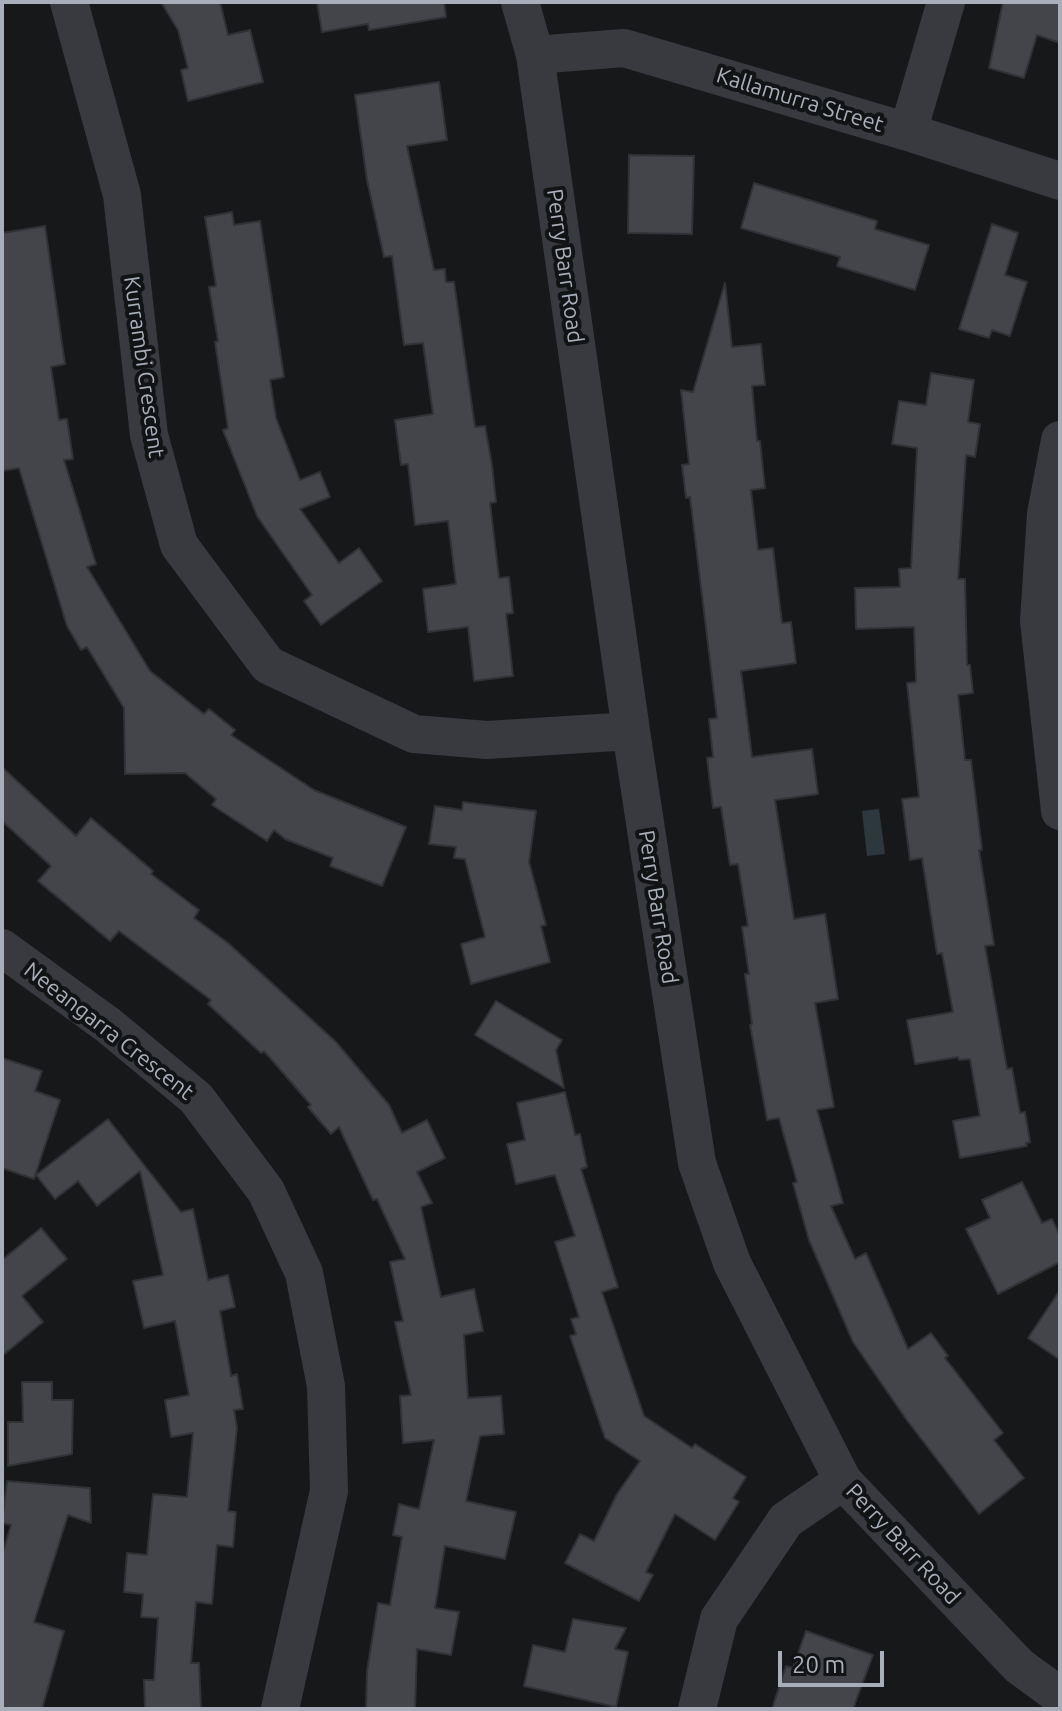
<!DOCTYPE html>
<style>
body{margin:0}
#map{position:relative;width:1062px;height:1711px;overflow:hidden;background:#17181a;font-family:Ubuntu,sans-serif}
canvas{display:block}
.frame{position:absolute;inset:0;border:4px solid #a9afba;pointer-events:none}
.scale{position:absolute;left:778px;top:1651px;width:106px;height:36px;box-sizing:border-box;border:4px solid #a9afba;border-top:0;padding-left:10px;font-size:24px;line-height:28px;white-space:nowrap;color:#a9afba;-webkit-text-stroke:6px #121315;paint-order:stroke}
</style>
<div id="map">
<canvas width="1062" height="1711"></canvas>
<div class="frame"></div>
<div class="scale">20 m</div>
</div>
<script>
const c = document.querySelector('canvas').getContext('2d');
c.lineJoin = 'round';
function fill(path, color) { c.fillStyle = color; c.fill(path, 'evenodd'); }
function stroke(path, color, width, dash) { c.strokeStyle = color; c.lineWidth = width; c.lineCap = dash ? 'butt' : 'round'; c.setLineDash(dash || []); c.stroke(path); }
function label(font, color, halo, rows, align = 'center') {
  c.font = font + ' Ubuntu,sans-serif'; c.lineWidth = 8; c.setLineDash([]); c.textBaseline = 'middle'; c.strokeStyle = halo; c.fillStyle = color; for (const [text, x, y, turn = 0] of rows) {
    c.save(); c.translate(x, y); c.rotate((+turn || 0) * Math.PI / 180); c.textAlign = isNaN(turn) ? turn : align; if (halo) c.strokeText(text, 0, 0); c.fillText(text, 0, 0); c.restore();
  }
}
const water = new Path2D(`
 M879,809l6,45 -18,2 -5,-45z`);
const building = new Path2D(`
 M161,2h59l8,33 22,-5 13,52 -75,19 -7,-31 7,-2 -10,-38z
 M317,2h127l2,15 -77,13 -1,-6 -46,8z
 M1003,2h57v41l-23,-8 -13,43 -35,-10z
 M439,82l8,58 -40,6 27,124 11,-1 1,13h8l21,145 10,-1 7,39 4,37 -6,1 9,75 10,-1 4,36 -7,1 7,62 -39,5 -6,-54 -40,5 -5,-43 33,-5 -8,-63 -33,4 -7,-61 -7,1 -6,-45 38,-6 -10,-71 -19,2 -12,-89 -8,1 -17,-77 -12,-85z
 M629,155l65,1 -2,78 -64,-1z
 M754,183l123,38 -2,8 54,16 -14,45 -78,-24 3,-9 -99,-29z
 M232,212l2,13 26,-4 24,156 -14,3 6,38 24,62 20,-8 10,25 -30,12 39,54 20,-15 23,33 -61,44 -17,-24 8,-6 -55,-79 -34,-86 5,-2 -13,-86 3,-1 -9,-54 7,-1 -11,-69z
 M992,224l26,9 -13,42 22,7 -17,54 -18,-6 -3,8 -30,-9z
 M45,226l20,138 -14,3 8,53 8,-1 6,40 -9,1 32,104 -9,3 63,104 54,43 5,-5 26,21 -4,5 83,55 92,37 -24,59 -52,-20 3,-8 -48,-19 -11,-9 -7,11 -55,-36 4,-6 -31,-26 -60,1 -1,-66 -37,-61 -6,3 -14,-24 -48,-158 -17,3v-238z
 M725,283l7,64 29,-3 4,41 -13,1 5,55h3l5,47 -14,2 7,60 15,-2 9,75 9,-1 5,41 -55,8 11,86 60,-8 6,45 -43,6 19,119 31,-5 13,85 -23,4 19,104 -17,3 26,93 -12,3 24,53 11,-6 42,96 23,-16 17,23 -3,2 58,75 -9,7 30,38 -45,36 -73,-95 -53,-77 -44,-102 -16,-57 4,-1 -18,-64 -12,2 -17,-95 2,-1 -7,-50h4l-7,-47 6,-1 -10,-62 -8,1 -9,-58 -8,1 -6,-50 6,-1 -4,-38 8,-1 -27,-221 -4,1 -4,-33 7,-1 -8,-74 12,2z
 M931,373l43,7 -6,42 12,2 -5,33 -9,-2 -8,124h7l2,86h3l3,28 -15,2 7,65h6l11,90h-3l15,95 -9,1 22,123 5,-1 8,45 5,-1 5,30 -4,1 1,3 -67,12 -7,-37 27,-5 -10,-57 -11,1 -1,-3 -43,7 -8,-44 46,-8 -11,-59 -5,1 -15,-96 -12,2 -8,-61 17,-2 -12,-114 9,-1 -2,-55 -58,2 -1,-41 45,-1 -1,-18 12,-1 6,-120 -25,-4 7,-43 27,4z
 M2,767l74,69 15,-18 62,53 -2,3 48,36 -5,8 34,25 108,99 53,63 13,28 25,-13 18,38 -28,14 15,31 -11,4 20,90 33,-8 9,42 -19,4 4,63 33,-2 3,38 -24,2 -14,65 50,11 -11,47 -60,-13 -10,62 24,4 -8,43 -34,-6 -2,60h-49l1,-38 11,-68 12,2 12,-68 -9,-2 6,-31 20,5 15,-69 -31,3 -3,-47 11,-1 -16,-73 8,-1 -13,-59 15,-3 -28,-60 -4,1 -34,-73 -8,7 -23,-27 3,-2 -47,-54 -3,2 -53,-49 3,-4 -92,-69 -9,10 -72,-60 13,-15 -49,-45z
 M463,802l73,9 -7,51 17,63 -5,1 9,36 -79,22 -10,-40 24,-7 -20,-78 -11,-1 2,-11 -27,-3 6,-38 27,4z
 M496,1001l66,39 -6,10 8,38 -89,-53z
 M2,1058l40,13 -7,20 25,9 -26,79 -32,-11z
 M565,1092l10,43 5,-1 7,33 -6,2 37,118 -16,5 42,124 48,32 3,-4 51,33 -13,21 6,4 -24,38 -40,-26 -29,58 7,3 -14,26 -74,-38 15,-29 14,7 23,-47 23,-33 -35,-23 -35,-102 6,-2 -5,-15 8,-2 -24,-75 20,-6 -20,-61 -39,9 -9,-40 18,-4 -8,-37z
 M108,1119l73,93 12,-3 15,71 20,-5 7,32 -15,4 11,65 6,-2 6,35 -9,1 3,18 -9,83 8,1 -3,35 -16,-2 -5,59 -16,-2 -5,61h8l2,46h-56l-1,-29h10l4,-62 -17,-1 2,-23 -19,-2 3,-39 20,2 6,-61 34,3 6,-64 -22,4 -6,-37 24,-5 -14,-74 -31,7 -11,-47 30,-6 -23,-104 -43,35 -19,-25 -23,18 -19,-24z
 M1022,1182l20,41 10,-4 8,17v26l-62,32 -32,-65 24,-11 -8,-18z
 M41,1228l26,31 -45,37 21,26 -41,34v-96z
 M1060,1290v70l-32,-22z
 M22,1382h30v18h21l-1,54 -64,12v-44h15z
 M7,1481l83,7 1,35 -23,-8 -34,107 30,9 -22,78h-40v-154l9,-30 -9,-2z
 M573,1619l53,9 -11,21 13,3 -12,55 -92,-21 9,-41 32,7z
 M806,1631l67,24 -20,54h-81l14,-43 7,2z`);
const minor = new Path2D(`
 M69,2l53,193 27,240 30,110 89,120 146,69 73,6 144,-9
 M520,2l15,53 96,676 66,432 35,100 111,218 176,185 41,30
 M535,55l89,-7 284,84 152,49
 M908,132l38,-130
 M1060,440l-14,74 -7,107 21,190
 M2,948l106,77 88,73 70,93 38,82 22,113 3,105 -49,218
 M697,1709l22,-90 67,-99 57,-39`);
const streetNames = [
 ["Kallamurra Street",800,100,17],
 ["Perry Barr Road",565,266,82],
 ["Kurrambi Crescent",144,367,82],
 ["Perry Barr Road",658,907,81],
 ["Neeangarra Crescent",109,1031,38],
 ["Perry Barr Road",903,1544,47]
];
fill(water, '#2d383e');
fill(building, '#43454a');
stroke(building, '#313236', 2);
stroke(minor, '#383a3f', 38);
label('22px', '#a9afba', '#121315', streetNames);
</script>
